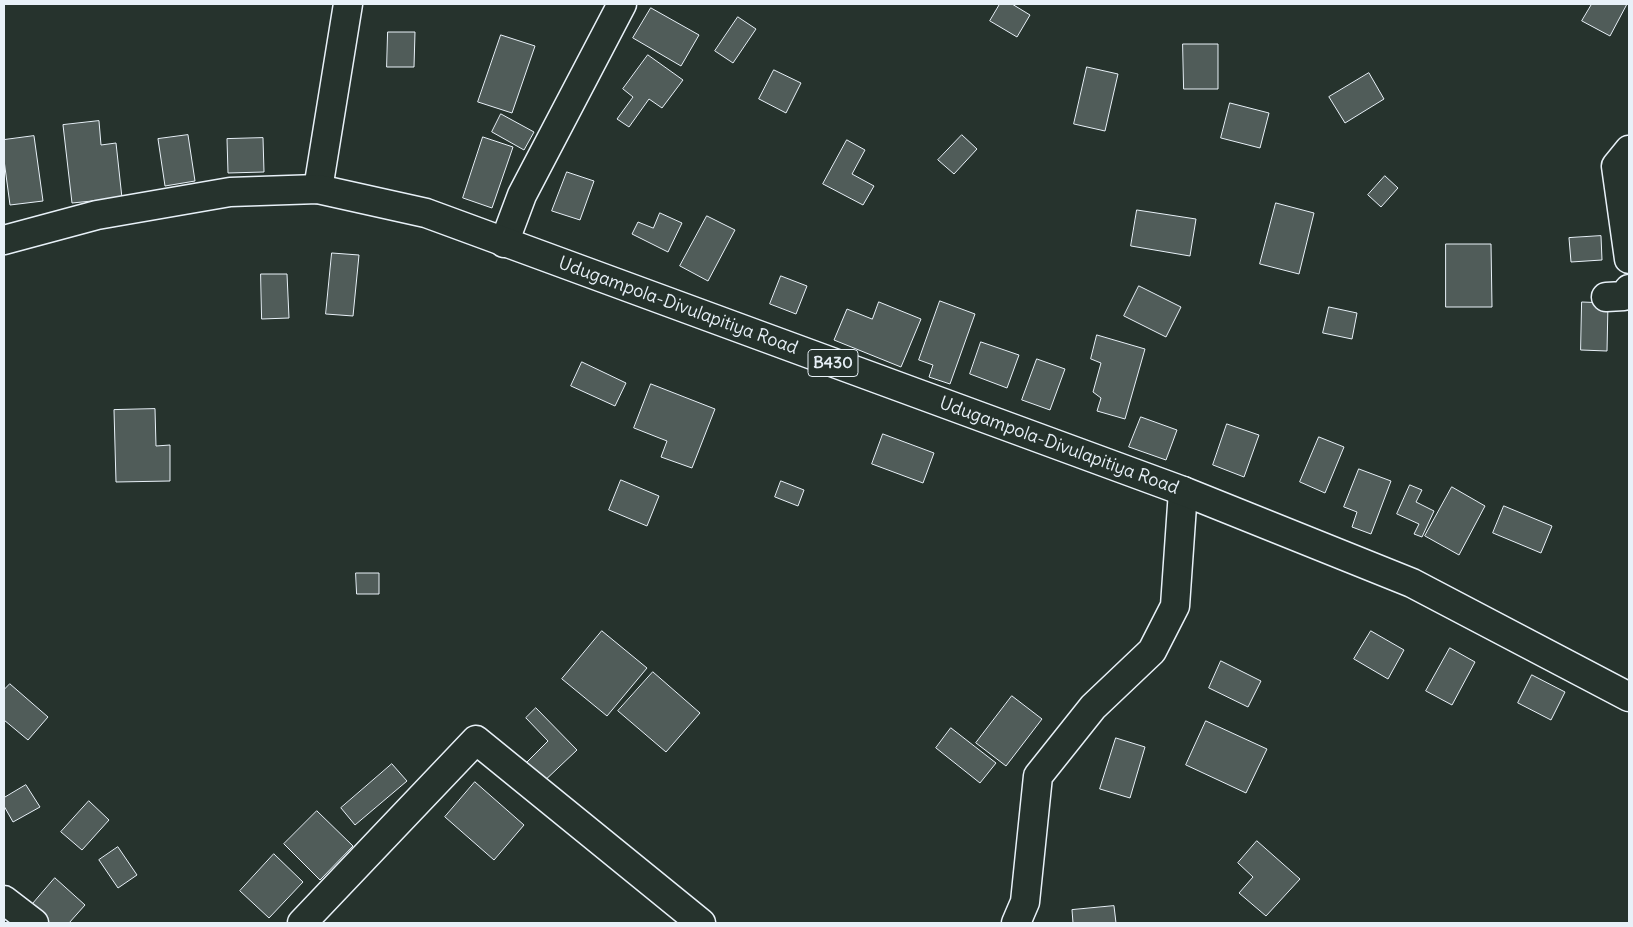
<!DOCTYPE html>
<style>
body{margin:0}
#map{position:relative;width:1633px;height:927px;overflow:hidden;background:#26332d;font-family:Delius,sans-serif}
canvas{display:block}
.frame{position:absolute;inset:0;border:5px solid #e8f1f8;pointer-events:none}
</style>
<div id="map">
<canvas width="1633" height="927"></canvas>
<div class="frame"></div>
</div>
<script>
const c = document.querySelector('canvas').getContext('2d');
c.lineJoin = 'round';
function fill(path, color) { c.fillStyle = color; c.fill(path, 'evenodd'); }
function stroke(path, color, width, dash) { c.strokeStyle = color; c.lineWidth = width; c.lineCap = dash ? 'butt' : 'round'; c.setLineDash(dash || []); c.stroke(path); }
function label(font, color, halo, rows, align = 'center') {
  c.font = font + ' Delius,sans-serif'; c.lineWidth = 4.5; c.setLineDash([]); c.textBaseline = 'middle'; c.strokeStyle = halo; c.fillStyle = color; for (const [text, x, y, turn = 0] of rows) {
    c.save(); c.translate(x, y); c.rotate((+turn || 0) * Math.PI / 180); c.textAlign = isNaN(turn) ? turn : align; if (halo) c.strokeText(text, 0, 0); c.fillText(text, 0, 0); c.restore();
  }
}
const building = new Path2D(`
 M1000,4h12l18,11 -13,22 -27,-16z
 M1592,4h35l-17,32 -28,-15z
 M651,8l48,27 -18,31 -48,-28z
 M738,17l18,12 -23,34 -18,-12z
 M388,32h27l-1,35h-27z
 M501,35l34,11 -23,67 -34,-11z
 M1183,44h35v45h-34z
 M648,55l35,25 -21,28 -13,-9 -20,28 -12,-8 16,-22 -10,-8z
 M1087,67l31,7 -13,57 -31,-7z
 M774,70l27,13 -15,30 -27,-14z
 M1369,73l15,26 -39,24 -16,-26z
 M1230,103l39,10 -9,35 -39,-10z
 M501,114l33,18 -10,18 -32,-18z
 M99,121l2,24 15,-2 6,55 -50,5 -9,-78z
 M188,135l7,46 -30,5 -7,-47z
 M962,135l15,14 -23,25 -16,-14z
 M34,136l9,65 -33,4 -6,-45v-20z
 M483,137l30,10 -21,61 -29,-10z
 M263,138l1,34 -36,1 -1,-34z
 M847,140l18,10 -13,24 22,12 -11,19 -40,-21z
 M567,172l27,9 -14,39 -28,-9z
 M1385,176l13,12 -17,19 -13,-12z
 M1276,203l38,10 -15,61 -39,-10z
 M1137,210l59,9 -6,37 -59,-10z
 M660,213l22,10 -14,29 -36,-18 6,-12 15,6z
 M707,216l28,14 -27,51 -28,-15z
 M1601,236l1,24 -31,2 -2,-24z
 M1446,244h45l1,63h-46z
 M332,253l27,2 -6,61 -27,-2z
 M261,274h26l2,44 -27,1z
 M781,276l26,10 -11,28 -26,-10z
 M1139,286l42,21 -15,30 -42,-21z
 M940,301l35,13 -25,70 -21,-7 4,-12 -14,-5z
 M879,302l42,17 -20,48 -67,-27 13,-31 25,10z
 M1582,302l26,1 -1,48 -26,-1z
 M1329,307l28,6 -5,26 -29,-6z
 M1097,335l48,14 -20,70 -28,-8 4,-13 -8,-6 8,-29 -10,-4z
 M981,342l38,13 -12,33 -37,-14z
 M1037,359l28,10 -15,41 -28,-10z
 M582,362l44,21 -11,23 -44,-20z
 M651,384l64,25 -23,59 -31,-11 6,-16 -33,-13z
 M155,409l1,37 14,-1v36l-54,1 -2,-72z
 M1141,417l36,13 -11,30 -37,-13z
 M1227,424l32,11 -15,42 -31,-12z
 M883,434l51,19 -11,30 -51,-19z
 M1319,437l25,10 -19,46 -25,-11z
 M1359,469l32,12 -20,53 -19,-7 5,-15 -13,-5z
 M621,480l38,16 -12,30 -38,-16z
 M781,481l23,9 -6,16 -23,-9z
 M1410,485l12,5 -6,12 18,9 -12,26 -8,-3 5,-10 -22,-10z
 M1452,487l33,19 -26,49 -34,-19z
 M1504,506l48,20 -11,27 -48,-20z
 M356,573h23v21h-22z
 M602,631l45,37 -40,48 -45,-37z
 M1371,631l33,19 -16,29 -34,-20z
 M1450,648l25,14 -23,43 -26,-14z
 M1221,661l40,20 -13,26 -39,-19z
 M653,672l47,41 -34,39 -48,-41z
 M1532,675l33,17 -14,28 -33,-17z
 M10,684l38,33 -20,23 -24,-20v-30z
 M1012,696l30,23 -36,47 -30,-23z
 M536,708l41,42 -37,35 -18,-18 26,-26 -22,-23z
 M1206,721l61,28 -21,44 -60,-28z
 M951,728l45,35 -16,20 -44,-35z
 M1116,738l29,9 -15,51 -30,-9z
 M392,764l15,17 -52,44 -14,-17z
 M475,782l49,43 -30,35 -49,-43z
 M26,785l14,22 -27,15 -9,-16v-8z
 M89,801l20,19 -27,30 -21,-18z
 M317,811l36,35 -33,34 -36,-36z
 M1257,841l43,38 -34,37 -27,-23 14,-16 -15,-14z
 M118,847l19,28 -19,13 -19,-28z
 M274,854l29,28 -34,36 -29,-27z
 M55,878l30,27 -16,18h-21l-18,-16z
 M1114,906l2,17h-43l-1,-13z`);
const minor = new Path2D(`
 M1629,150l-13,16 13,93
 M318,189l30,-185
 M504,243l18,-48 100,-191
 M1606,297l18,-1 5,-7
 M4,900l30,23
 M302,923l174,-183 225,183
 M1016,923l9,-21 13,-126 55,-69 59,-56 23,-45 8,-115`);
const major = new Path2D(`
 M4,240l93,-25 133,-23 88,-3 108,24 757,278 229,92 217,114`);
const shields = [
 [833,363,50]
];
const shieldNames = [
 ["B430",833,363]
];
const streetNames = [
 ["Udugampola-Divulapitiya Road",678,306,20],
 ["Udugampola-Divulapitiya Road",1059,446,20]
];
fill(building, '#505c59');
stroke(building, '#e8f1f8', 1);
stroke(minor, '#e8f1f8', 31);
stroke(major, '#e8f1f8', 31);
stroke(minor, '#26332d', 28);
stroke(major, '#26332d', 28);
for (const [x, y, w] of shields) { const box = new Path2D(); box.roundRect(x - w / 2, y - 13.5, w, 27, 4); c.fillStyle = '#26332d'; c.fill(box); stroke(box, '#e8f1f8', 1); }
label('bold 16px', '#e8f1f8', null, shieldNames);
label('18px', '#e8f1f8', '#26332d', streetNames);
</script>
